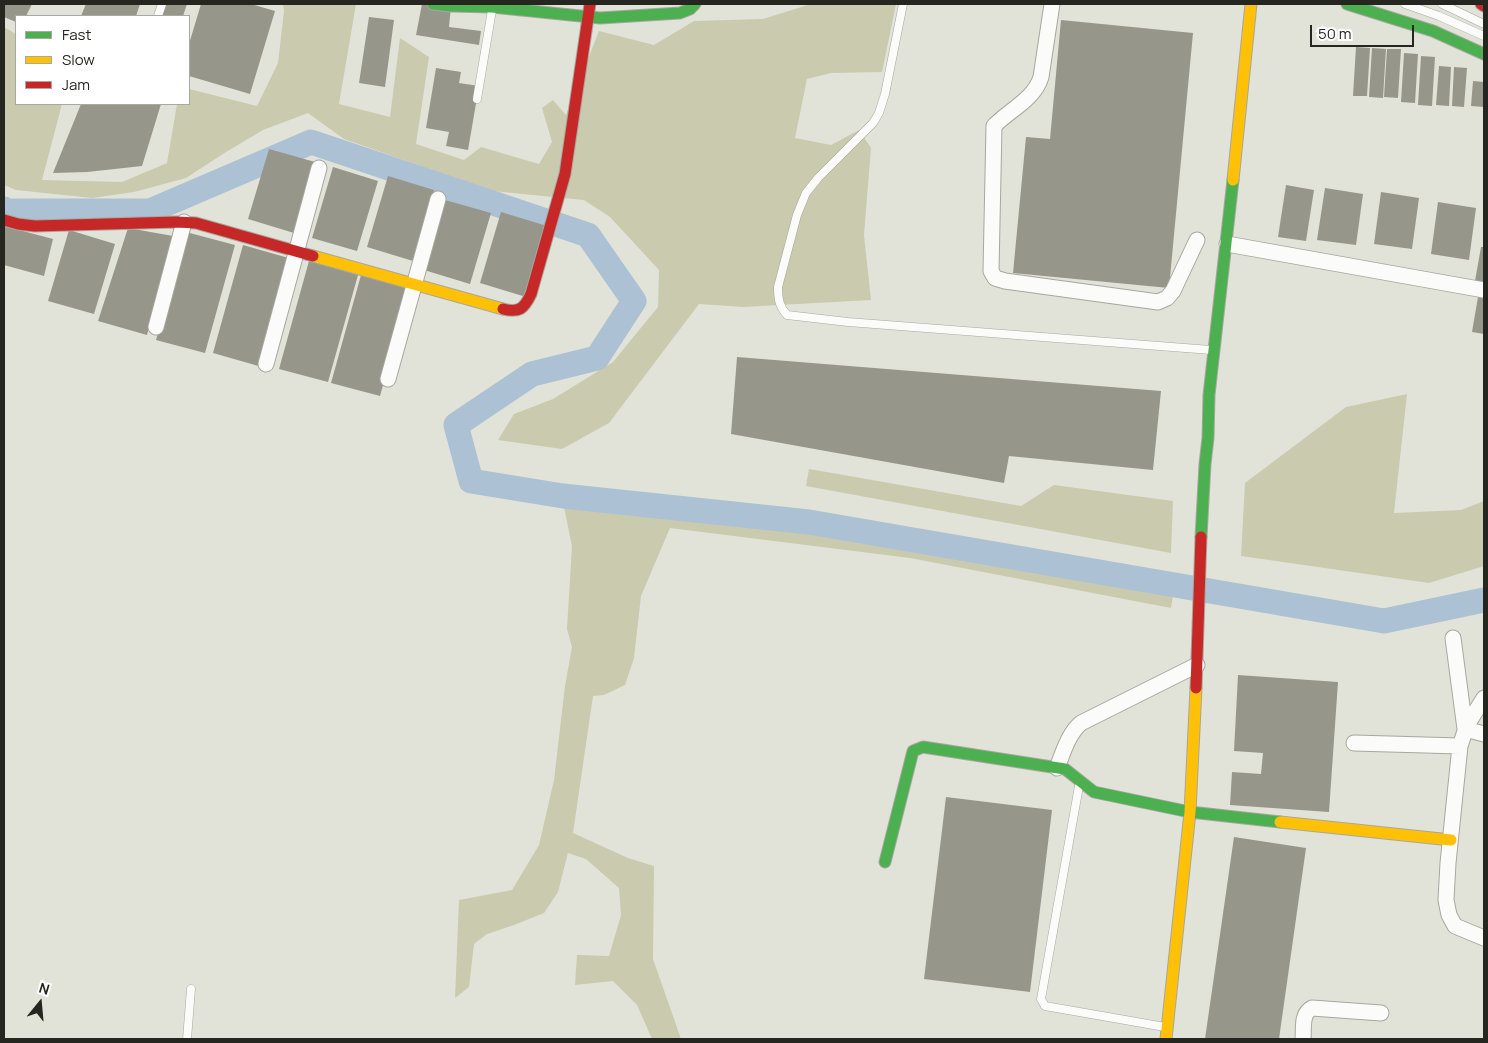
<!DOCTYPE html>
<style>
body{margin:0}
#map{position:relative;width:1488px;height:1043px;overflow:hidden;background:#e2e3d8;font-family:Manrope,sans-serif}
canvas{display:block}
.frame{position:absolute;inset:0;border:5px solid #25261f;pointer-events:none}
.legend{position:absolute;left:15px;top:15px;width:175px;height:90px;box-sizing:border-box;background:#fff;border:1px solid #a8a8a5;margin:0;padding:6px 9px;list-style:none;font-size:15px;color:#25261f}
.legend li{display:flex;align-items:center;gap:10px;height:25px}
.legend b{width:25px;border:1px solid #a8a8a5}
.north{position:absolute;left:15px;top:978px;width:50px;height:50px;-webkit-text-stroke:4px #fff;paint-order:stroke;rotate:17deg;font-size:14px;font-weight:700;line-height:20px;text-align:center;color:#25261f}
.north::after{content:'';display:block;margin:auto;width:18px;height:22px;background:#25261f;clip-path:polygon(50% 0,100% 100%,50% 72%,0 100%)}
.scale{position:absolute;left:1310px;top:25px;width:104px;height:22px;box-sizing:border-box;border:2px solid #25261f;border-top:0;padding-left:6px;font-size:15px;line-height:18px;white-space:nowrap;color:#25261f;-webkit-text-stroke:4px #fff;paint-order:stroke}
</style>
<div id="map">
<canvas width="1488" height="1043"></canvas>
<div class="frame"></div>
<ul class="legend">
<li><b style="height:6px;background:#4caf50"></b>Fast</li>
<li><b style="height:6px;background:#ffc107"></b>Slow</li>
<li><b style="height:6px;background:#c62828"></b>Jam</li>
</ul>
<div class="north">N</div>
<div class="scale">50 m</div>
</div>
<script>
const c = document.querySelector('canvas').getContext('2d');
c.lineJoin = 'round';
function fill(path, color) { c.fillStyle = color; c.fill(path, 'evenodd'); }
function stroke(path, color, width, dash) { c.strokeStyle = color; c.lineWidth = width; c.lineCap = dash ? 'butt' : 'round'; c.setLineDash(dash || []); c.stroke(path); }
const forest = new Path2D(`
 M283,4h73l-17,100 51,13 10,-79 29,19 -13,87 48,16 17,-13 58,17 13,-22 -10,-34 11,-8 13,15 33,-84 55,14 40,-24 69,-2 48,-15h85l-14,68 -51,1 -24,6 -12,59 36,7 28,-15 12,18 -7,87 7,65 -128,7 -44,-3 -90,119 -47,26 -64,-9 16,-26 39,-15 60,-37 45,-55 1,-37 -49,-53 -26,-17 -92,-9 -148,-52 -36,-26 -45,17 -37,22 -40,26 -52,14 -42,6 -76,-8 -12,-5v-158l12,7v70h46l-20,76 80,2 45,-19 10,-59h12v-15l68,17 21,-43 6,-52z
 M1407,394l-13,119 67,-3 23,-9v65l-55,17 -188,-27 4,-73 101,-76z
 M809,469l212,37 33,-21 119,16 -2,52 -365,-67z
 M564,507l84,5 207,23 318,61 -2,12 -261,-50 -240,-30 -29,68 -7,62 -9,27 -21,10 -11,1 -20,137 55,25 26,8 -1,93 28,80h-29l-15,-34 -24,-24 -38,4 2,-30 32,1 12,-41 -2,-27 -33,-29 -18,-6 -10,39 -14,21 -30,12 -27,9 -13,10 -5,43 -14,11 4,-98 53,-10 27,-45 15,-65 11,-94 7,-39 -5,-18 5,-83z`);
const river = new Path2D(`
 M4,209l3,2h143l161,-69 277,93 46,66 -37,57 -65,16 -76,51 15,56 92,15 246,26 575,99 100,-21`);
const building = new Path2D(`
 M4,4h28l-6,12h-10v6l-12,-5z
 M86,4h54l-4,12h-55z
 M165,4h22l-4,12h-21z
 M201,4h50l24,7 -25,83 -61,-18v-32z
 M422,4l29,2 -2,21 32,4 -2,14 -63,-10z
 M369,17l25,3 -9,67 -26,-4z
 M1061,20l132,13 -24,255 -156,-15 13,-136 24,2z
 M1356,47l14,1 -3,48h-14z
 M1372,48l14,1 -3,49 -14,-1z
 M1387,49h14l-3,49 -14,-1z
 M1404,53l14,1 -3,49 -14,-1z
 M1421,56l14,1 -3,49 -14,-1z
 M1439,66l12,1 -2,39 -13,-1z
 M1454,67l13,1 -3,39 -12,-1z
 M436,68l25,4 -2,11 20,3 -11,64 -22,-4 3,-14 -23,-4z
 M1473,81l11,1v25l-13,-1z
 M81,104h80l-19,62 -55,6 -34,1z
 M269,149l46,13 -21,71 -46,-14z
 M333,167l45,14 -21,70 -45,-13z
 M388,176l46,14 -21,71 -46,-14z
 M1286,185l28,5 -8,51 -28,-4z
 M1325,188l38,6 -7,51 -39,-5z
 M1381,192l38,6 -7,51 -38,-5z
 M445,200l46,13 -21,71 -46,-14z
 M1438,202l38,6 -7,52 -38,-6z
 M501,212l46,14 -21,71 -46,-14z
 M4,226l49,13 -9,37 -40,-11z
 M128,228l45,8 -26,99 -49,-14z
 M69,230l46,14 -21,70 -46,-13z
 M186,232l49,13 -30,108 -49,-13z
 M243,245l49,14 -30,108 -49,-14z
 M1481,247h3v36l-9,-2z
 M309,261l49,14 -30,107 -49,-13z
 M361,275l49,13 -30,108 -49,-13z
 M1478,297l6,1v36l-12,-2z
 M737,357l424,34 -8,79 -144,-14 -5,27 -273,-49z
 M1238,675l100,7 -9,130 -99,-7 2,-33 29,2 2,-21 -29,-2z
 M946,797l106,13 -22,182 -106,-13z
 M1234,837l72,11 -27,191h-74z`);
const lane = new Path2D(`
 M903,4l-18,90 -6,19 -6,10 -55,55 -12,15 -9,22 -19,72c0,12 1,19 9,28l61,7 363,28
 M1405,4l34,12 45,20
 M1442,4l42,20
 M158,16l4,-12
 M477,99l15,-89
 M1079,786l-38,213 4,7 120,21
 M187,1039l4,-50`);
const street = new Path2D(`
 M1052,4l-11,73c-7,23 -32,33 -47,49l-3,145 4,7 10,3 153,21 9,-4 6,-7 24,-51
 M1227,244l257,46
 M156,327l28,-105
 M266,364l53,-196
 M388,379l50,-180
 M1453,638l12,91 19,5
 M1484,698l-17,27 -7,21 -12,117 -2,37 3,15 6,11 29,12
 M1354,743l106,3
 M1057,768c6,-15 11,-34 24,-45l116,-58
 M1303,1039c1,-11 -2,-25 9,-31l69,5`);
const fast = new Path2D(`
 M433,4l18,2 41,1 108,11 80,-5 10,-4 5,-5
 M1347,4l86,27 51,23
 M1201,537l4,-73 3,-26 1,-43 24,-215
 M885,862l28,-111 10,-4 142,22 29,23 96,20 90,10`);
const slow = new Path2D(`
 M1233,180l18,-176
 M313,256l190,53
 M1280,822l171,18
 M1166,1039l24,-227 6,-124`);
const jam = new Path2D(`
 M1481,4l3,2
 M4,220l14,4 17,2 142,-4 19,1 117,33
 M503,309c16,4 21,0 28,-15l34,-120 25,-170
 M1196,688l5,-151`);
fill(forest, '#cacaaf');
stroke(river, '#acc1d3', 25);
fill(building, '#96968a');
stroke(lane, '#a7a79f', 9);
stroke(street, '#a7a79f', 17);
stroke(fast, '#a7a79f', 13);
stroke(slow, '#a7a79f', 13);
stroke(jam, '#a7a79f', 13);
stroke(lane, '#fbfbf9', 8);
stroke(street, '#fbfbf9', 15);
stroke(fast, '#4caf50', 11);
stroke(slow, '#ffc107', 11);
stroke(jam, '#c62828', 11);
</script>
